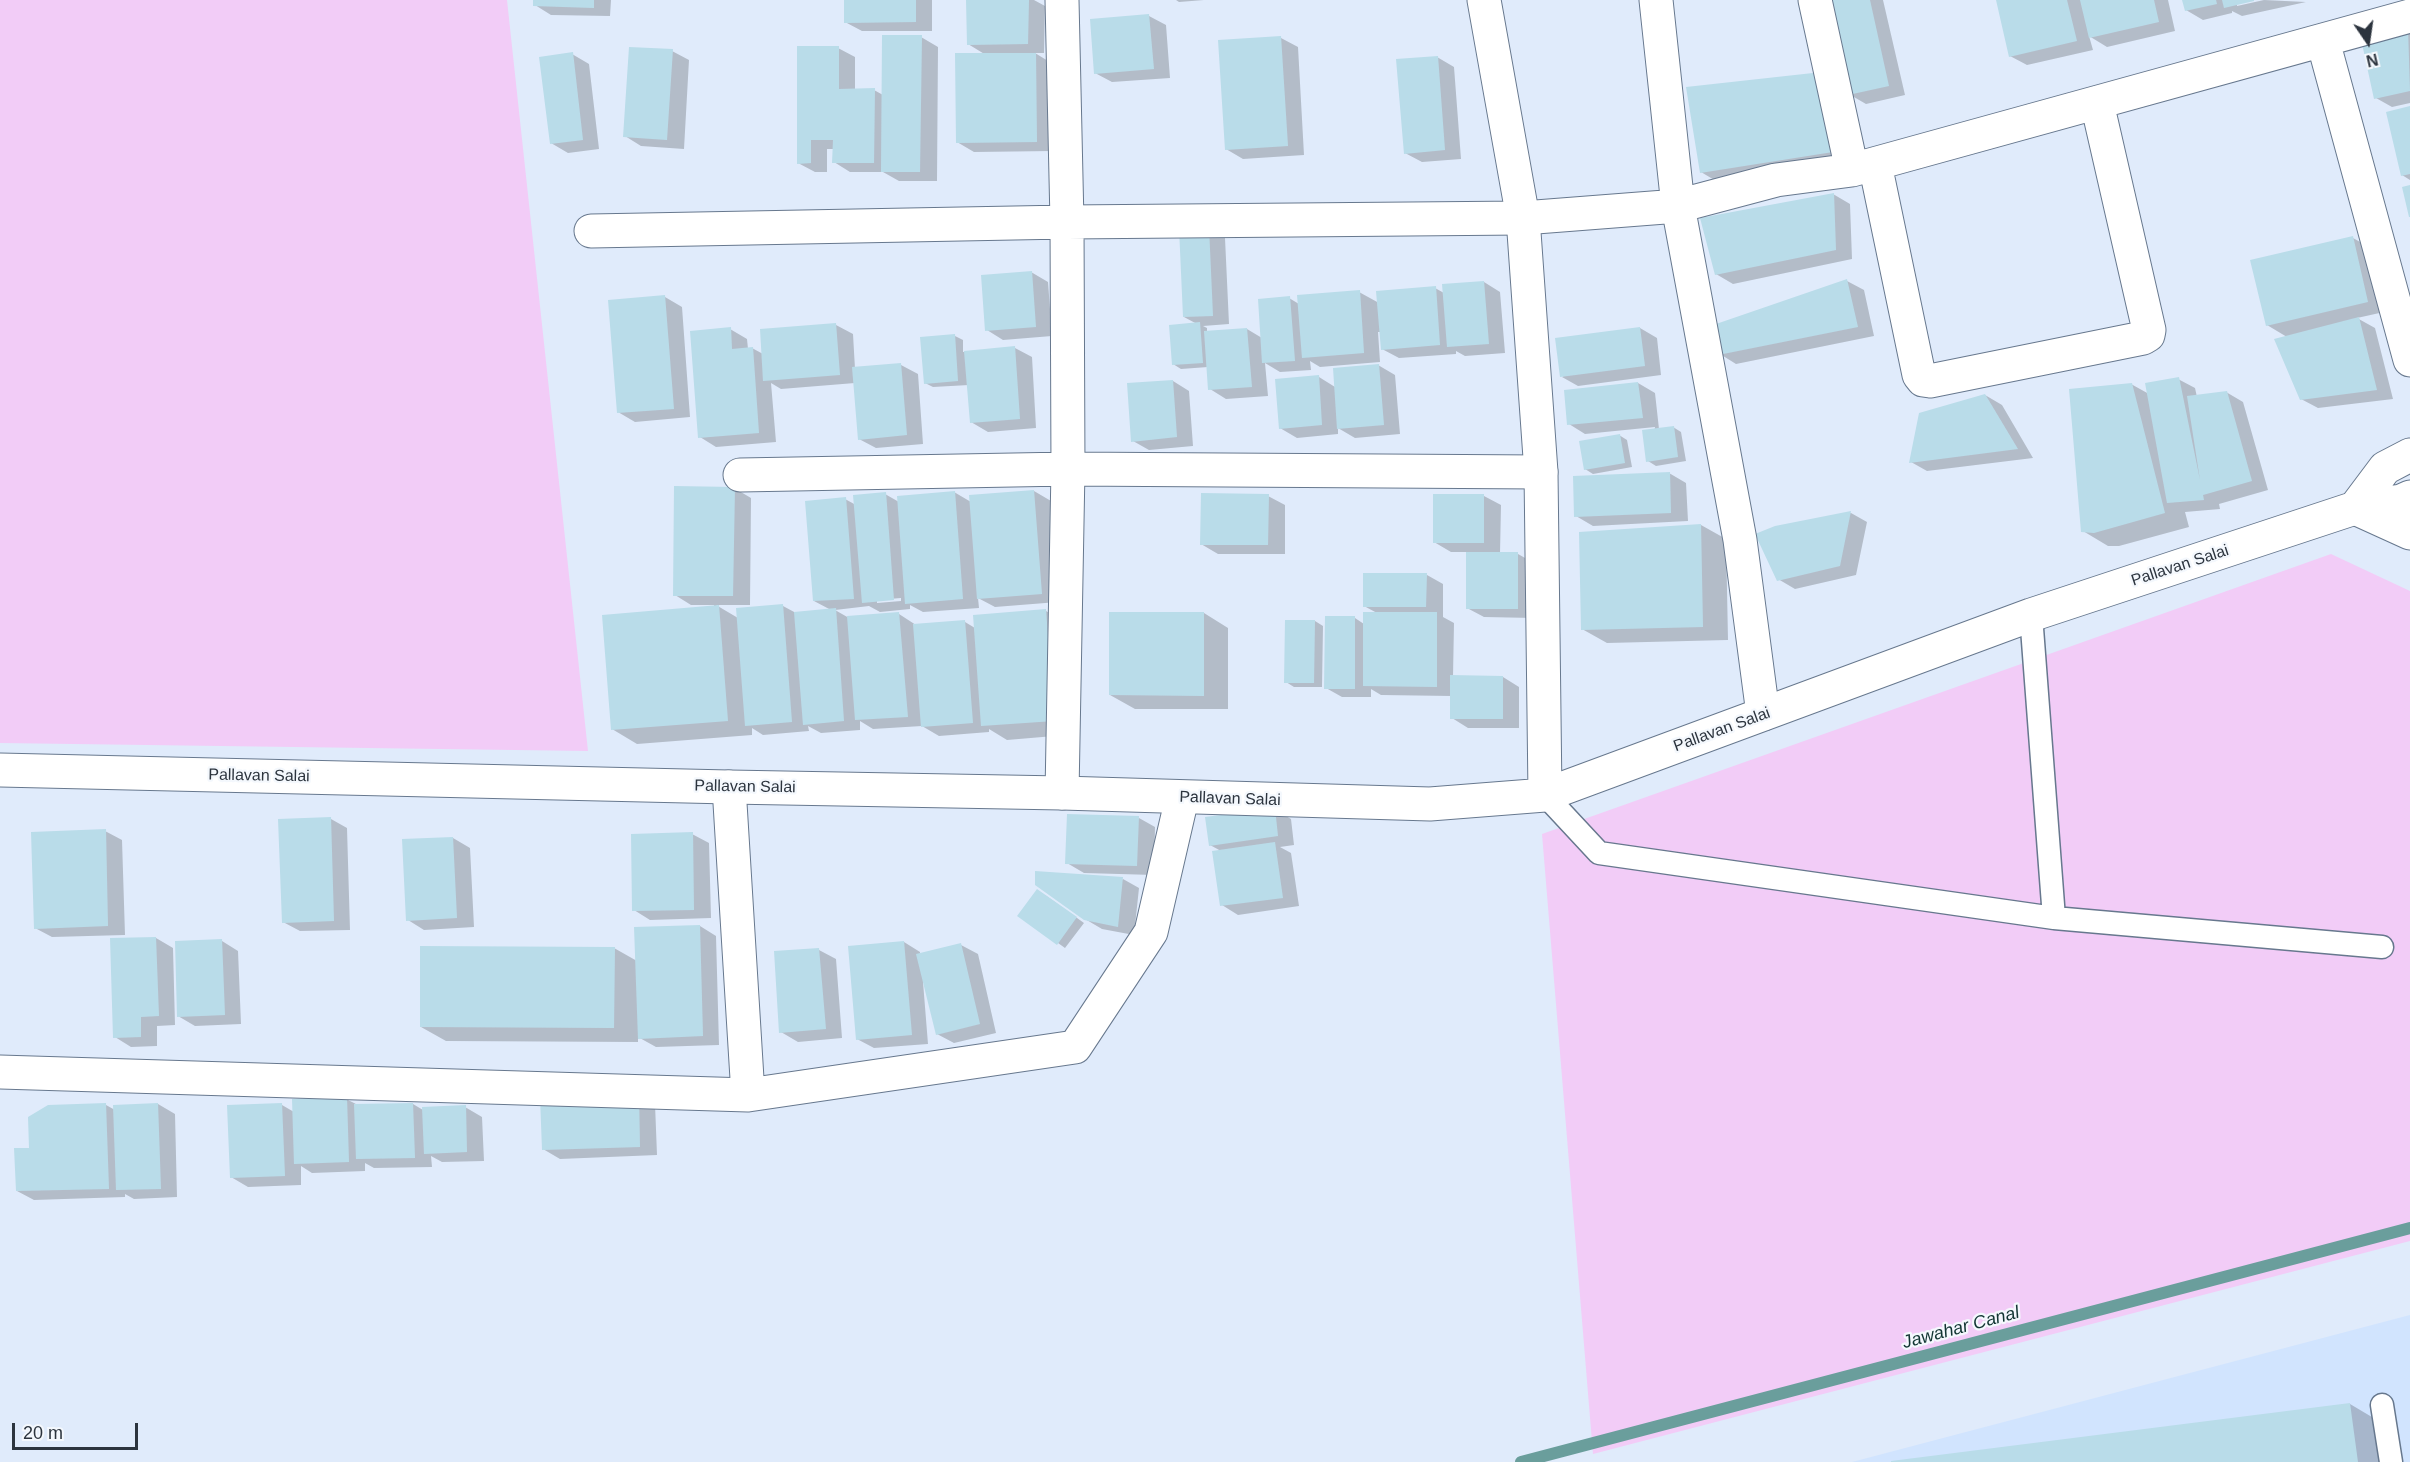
<!DOCTYPE html>
<style>
body{margin:0}
#map{position:relative;width:2410px;height:1462px;overflow:hidden;background:#e0ebfb;font-family:Arial,sans-serif}
canvas{display:block}
.north{position:absolute;left:2338px;top:12px;width:60px;height:60px;-webkit-text-stroke:4px #f4f8fd;paint-order:stroke;rotate:167deg;font-size:16px;font-weight:700;line-height:24px;text-align:center;color:#2c343e}
.north::after{content:'';display:block;margin:auto;width:21px;height:27px;background:#2c343e;clip-path:polygon(50% 0,100% 100%,50% 72%,0 100%)}
.scale{position:absolute;left:12px;top:1423px;width:126px;height:27px;box-sizing:border-box;border:3px solid #2c343e;border-top:0;padding-left:8px;font-size:18px;line-height:21px;white-space:nowrap;color:#2c343e;-webkit-text-stroke:4px #f4f8fd;paint-order:stroke}
</style>
<div id="map">
<canvas width="2410" height="1462"></canvas>
<div class="north">N</div>
<div class="scale">20 m</div>
</div>
<script>
const c = document.querySelector('canvas').getContext('2d');
c.lineJoin = 'round';
function fill(path, color) { c.fillStyle = color; c.fill(path, 'evenodd'); }
function stroke(path, color, width, dash) { c.strokeStyle = color; c.lineWidth = width; c.lineCap = dash ? 'butt' : 'round'; c.setLineDash(dash || []); c.stroke(path); }
function label(font, color, halo, rows, align = 'center') {
  c.font = font + ' Arial,sans-serif'; c.lineWidth = 4.5; c.setLineDash([]); c.textBaseline = 'middle'; c.strokeStyle = halo; c.fillStyle = color; for (const [text, x, y, turn = 0] of rows) {
    c.save(); c.translate(x, y); c.rotate((+turn || 0) * Math.PI / 180); c.textAlign = isNaN(turn) ? turn : align; if (halo) c.strokeText(text, 0, 0); c.fillText(text, 0, 0); c.restore();
  }
}
const built = new Path2D(`
 M2410,1315v147h-558z`);
const green = new Path2D(`
 M0,0h507l81,751 -588,-8z
 M2331,554l79,37v650l-817,213 -51,-620z`);
const shadow = new Path2D(`
 M535,0h76l-1,16 -59,-1 -16,-10z
 M845,0h87v31h-70l-17,-9z
 M968,0h66l11,6 -1,47h-9l18,11v87l-79,1 -17,-10 29,-87 -18,-11z
 M1176,0h28l-25,2z
 M1828,0h55l22,95 -39,9 -19,-11 10,72 -131,22 -25,-15 121,-98z
 M1997,0h171l7,31 -68,16 -18,-11 4,14 -66,15 -17,-9z
 M2184,0h67l-14,3v3l27,-6 42,2 -64,14 -10,-5v2l-29,7 -17,-10z
 M1149,16l17,9 4,53 -58,4 -17,-9z
 M2410,31v72l-18,4 -16,-9 -14,-58z
 M921,37l17,10 -1,134h-38l-16,-9h-33l-16,-10v-13h-7v23h-12l-17,-9 40,-115 17,9v33h19l9,5z
 M1281,38l17,9 6,108 -61,4 -17,-10z
 M672,51l17,9 -5,89 -43,-3 -16,-10z
 M572,54l17,10 10,85 -31,4 -17,-10z
 M1437,57l17,10 7,92 -39,3 -17,-9z
 M2410,108v72l-8,-5z
 M1833,194l17,10 2,55 -119,25 -17,-10z
 M1209,229l16,9 4,86 -26,2 4,2v4l40,-3 15,9 27,-40 10,6 60,-12 20,11 56,-15 9,5 40,-11 16,10 5,61 -40,3 -9,-5v3l-57,4 -17,-9 -1,-17h-3l2,30 -60,5 -10,-6 1,9 -31,2 -15,-9 3,33 -42,3 -16,-10 -2,-22 -27,2 -8,-5 24,-40 -13,-7z
 M2353,238l16,9 15,65 -27,6 18,10 18,71 -75,9 -17,-9 -14,-62 -20,-12z
 M1031,272l17,10 4,54 -49,4 -16,-10z
 M1847,281l17,9 10,46 -138,28 -16,-10z
 M665,297l17,10 8,110 -55,5 -17,-10z
 M836,325l17,9 2,35 46,-4 17,9 5,70 -47,4 -17,-9 -4,-56 -74,6 -10,-6 5,59 -60,5 -16,-10 30,-108 17,10 1,10 4,-1 11,6z
 M1640,328l17,10 4,37 -83,11 -16,-9z
 M955,336l8,4v12l52,-4 17,9 4,71 -48,4 -17,-10 -2,-37 -36,2 -8,-4z
 M1378,365l17,10 5,59 -45,4 -17,-10v6l-41,4 -17,-10 39,-51 16,10z
 M2178,379l17,9 2,9 29,-5 17,10 25,88 -49,14 1,5 -35,3 4,15 -70,19h-11l-25,-15 48,-147 18,10z
 M1173,381l16,10 4,55 -44,4 -16,-9z
 M1638,383l17,10 4,36 14,-2 8,5 5,29 -30,5 -8,-5 7,-34 -70,7 -16,-10z
 M1985,395l17,10 31,53 -106,13 -16,-9z
 M1619,435l8,5 5,27 -39,7 -8,-5z
 M1669,473l17,10 2,38 -95,5 -17,-10z
 M734,488l17,10 -1,107h-34l22,13 45,-12 13,7 35,-3 -17,-9 31,-102 11,6 29,-11 14,8 55,-10 17,10 63,-11 17,10 7,101 -63,5 -17,-9 1,10 -56,4 -13,-7v4l-30,3 -11,-6 -34,4 14,8 50,-4 17,11 49,-3 10,6 71,-17 24,14 8,109 -71,6 -18,-11v3l-50,4 -17,-10 -49,3 -13,-8v9l-39,3 -13,-7 1,5 -46,4 -11,-7v7l-115,9 -25,-15 102,-122v-2h-23l-16,-10zM901,598v3l-24,2v-3z
 M1268,496l17,9v49h-67l-17,-10z
 M1484,496l17,9 -1,49h18l16,9v55l-50,-1 -17,-9 1,-56h-17l-17,-10z
 M1851,513l16,9 -11,53 -61,14 -17,-10 -3,-52z
 M1701,525l25,14 2,101 -121,3 -25,-14z
 M1427,575l16,9v33l11,6 -1,54h50l16,10v41h-51l-16,-10v-22l-71,-1 -10,-6v8h-29l-16,-9 29,-70 9,6 13,-11 -13,-7z
 M1204,613l24,15v81h-93l-25,-14z
 M1315,621l8,5 -1,61h-28l-8,-5z
 M1274,809l17,10 3,26 -14,2 11,6 8,53 -61,9 -16,-10 -1,-54 -11,-6z
 M1139,818l16,9 -1,48 -70,-2 -17,-10z
 M331,819l16,9 3,102 -50,1 -17,-9z
 M105,831l17,9 3,95 -73,2 -17,-9z
 M692,834l17,9 2,75 -61,2 -16,-10z
 M453,838l17,10 4,79 -50,3 -16,-10z
 M1123,879l16,9 -5,47 -32,-6 -17,-10z
 M1045,895l39,28 -19,25 -7,-5z
 M700,926l16,10 3,109 -63,2 -18,-10v5l-192,-1 -25,-14 193,-79 23,13z
 M156,938l17,10 2,77 -18,1v20l-26,1 -16,-10z
 M222,941l16,10 3,73 -46,2 -17,-10z
 M904,942l16,10v2l41,-9 17,9 18,79 -42,10 -17,-9 -13,-53 -1,1 5,62 -54,4 -17,-9z
 M819,950l17,9 6,79 -44,4 -17,-10z
 M638,1095l17,9 2,51 -97,4 -17,-10z
 M346,1099l12,6 55,-1 10,6 42,-3 17,10 2,44 -42,1 -11,-6 1,11 -58,1 -9,-5v8l-53,2 -11,-7v19l-53,2 -17,-10 51,-72 12,7z
 M158,1104l17,10 2,83 -43,2 -9,-5v3l-91,3 -17,-9 13,-42 76,-44 9,5z
 M2350,1404l32,19 5,39h-495z`);
const stream = new Path2D(`
 M1521,1462l889,-234`);
const building = new Path2D(`
 M533,0h61v8l-61,-2z
 M844,0h72v22l-72,1z
 M966,0h63l-1,44 -61,1z
 M1826,0h44l19,86 -41,9z
 M1996,0h71l10,41 -68,16z
 M2080,0h74l5,22 -70,16z
 M2182,0h34l1,4 -32,7z
 M2222,0h32v1l-30,7z
 M1149,14l5,55 -60,5 -4,-55z
 M2408,28l2,63 -36,8 -13,-60z
 M882,35h40l-2,137h-39z
 M1281,36l7,110 -63,4 -7,-110z
 M797,46h42v43l36,-1 -1,75h-42l1,-23h-22v23l-14,1z
 M629,47l44,2 -6,91 -44,-3z
 M573,52l10,88 -33,4 -11,-87z
 M955,53h81l1,89 -81,1z
 M1438,56l7,94 -41,4 -8,-95z
 M1822,72l11,80 -133,21 -14,-86z
 M2410,106v68l-9,2 -15,-64z
 M2410,185v32h-1l-7,-30z
 M1834,193l2,57 -121,25 -15,-57z
 M1209,227l4,89 -30,1 -4,-89z
 M2353,236l15,66 -102,24 -16,-66z
 M1032,271l4,56 -51,4 -4,-56z
 M1847,279l11,48 -140,28 -2,-31z
 M1484,281l5,63 -42,3 -5,-63z
 M1436,286l4,59 -59,5 -5,-59z
 M1360,290l4,63 -62,5 -5,-63z
 M665,295l9,114 -57,4 -9,-113z
 M1290,296l5,65 -33,2 -4,-64z
 M2359,317l18,73 -77,10 -26,-61z
 M1200,322l3,41 -31,2 -3,-40z
 M836,323l4,52 -77,6 -3,-52z
 M731,327l1,22 21,-2 6,86 -61,5 -8,-107z
 M1640,327l5,39 -85,11 -5,-39z
 M1247,328l5,59 -44,3 -4,-59z
 M955,334l3,47 -34,3 -4,-47z
 M1015,346l5,73 -50,4 -6,-72z
 M901,363l6,72 -49,5 -6,-73z
 M1379,364l5,61 -47,4 -4,-61z
 M1319,375l3,50 -43,4 -4,-50z
 M2179,377l21,103 -13,-84 40,-5 25,90 -49,14 1,5 -37,3 -22,-120z
 M1173,380l4,57 -46,5 -4,-59z
 M1638,382l5,36 -76,7 -3,-35z
 M2132,383l33,130 -71,20 -13,-1 -12,-143z
 M1985,394l33,55 -109,14 10,-50z
 M1674,426l4,31 -32,5 -4,-32z
 M1620,434l5,29 -41,7 -5,-29z
 M1670,472l1,41 -97,4 -1,-41z
 M674,486l61,1 -2,109h-60z
 M1034,490l8,104 -65,5 -8,-104z
 M955,491l8,108 -58,5 -8,-108z
 M886,492l8,108 -32,3 -9,-108z
 M1201,493l68,1 -1,51h-68z
 M1433,494h51v49h-51z
 M846,497l8,102 -41,2 -8,-100z
 M1851,511l-11,55 -63,15 -22,-47 20,-8z
 M1701,524l2,103 -122,3 -2,-98z
 M1466,552h52v57h-52z
 M1363,573h64l-1,34h-63z
 M783,604l9,118 -47,4 -9,-118z
 M719,605l9,116 -117,9 -9,-115z
 M836,608l8,113 -41,4 -9,-113z
 M1046,609l8,112 -73,5 -8,-111z
 M899,612l9,105 -53,3 -8,-104z
 M1109,612h95v84l-95,-1z
 M1363,612h74v75l-74,-1z
 M1325,616h30v73h-31z
 M965,620l8,103 -52,4 -8,-103z
 M1285,620h30l-1,63h-30z
 M1450,675l53,1v43h-53z
 M1275,808l3,28 -69,10 -4,-29z
 M1067,814l72,2 -2,50 -72,-2z
 M331,817l3,104 -52,2 -4,-104z
 M106,829l2,97 -74,3 -3,-97z
 M693,832l1,78 -62,1 -1,-77z
 M453,837l4,81 -51,3 -4,-82z
 M1275,842l8,56 -63,8 -8,-55z
 M1035,871l88,6 -5,50 -34,-7 -49,-35z
 M1037,889l40,28 -20,28 -40,-29z
 M700,925l3,111 -65,3 -4,-112z
 M156,937l3,79 -18,1v20l-28,1 -3,-100z
 M222,939l3,76 -48,2 -2,-76z
 M904,941l8,94 -56,5 -8,-94z
 M961,943l19,81 -44,11 -20,-81z
 M420,946l195,1 -1,81 -194,-1z
 M819,948l7,81 -47,4 -5,-82z
 M639,1093l1,54 -98,3 -2,-53z
 M347,1097l2,65 -55,2 -2,-65z
 M106,1103l3,86 -93,2 -2,-43h15l-1,-31 20,-12z
 M158,1103l3,86 -45,1 -3,-85z
 M282,1103l3,73 -55,2 -3,-73z
 M413,1103l2,55 -59,1 -2,-55z
 M466,1105l1,47 -43,2 -2,-47z
 M2350,1403l8,59h-467v-1z`);
const lane = new Path2D(`
 M2031,615l23,303
 M1545,795l54,58 455,65 328,29
 M2382,1405l9,57`);
const street = new Path2D(`
 M1062,0l5,222 1,247 -6,324
 M1656,0l22,206 62,334 23,174
 M1815,0l37,170
 M2323,41l87,319
 M1875,164l44,211 4,5 7,1 213,-43 5,-3 1,-5 -52,-227
 M591,231l476,-9 456,-4 155,-12 98,-26 76,-10 558,-154
 M740,475l328,-6 473,3
 M2355,508l55,25
 M729,787l19,308
 M0,1072l748,23 327,-48 76,-115 31,-134`);
const secondary = new Path2D(`
 M1484,0l39,218 18,254 4,323
 M2355,508l30,-40 25,-13
 M0,770l729,17 333,6 368,11 115,-9 486,-180 324,-107 46,-7 9,-4`);
const streetNames = [
 ["Pallavan Salai",2180,566,-18],
 ["Pallavan Salai",1722,730,-20],
 ["Pallavan Salai",259,776,1],
 ["Pallavan Salai",745,787,1],
 ["Pallavan Salai",1230,799,2]
];
const waterNames = [
 ["Jawahar Canal",1961,1328,-15]
];
fill(built, '#d1e4fe');
fill(green, '#f2ccf7');
fill(shadow, '#0003');
stroke(stream, '#6a9e9c', 12);
fill(building, '#b9dce9');
stroke(lane, '#67788e', 25);
stroke(street, '#67788e', 35);
stroke(secondary, '#67788e', 35);
stroke(lane, '#fff', 22);
stroke(street, '#fff', 33);
stroke(secondary, '#fff', 33);
label('16px', '#2c343e', '#f4f8fd', streetNames);
label('italic 18px', '#123533', '#f4f8fd', waterNames);
</script>
